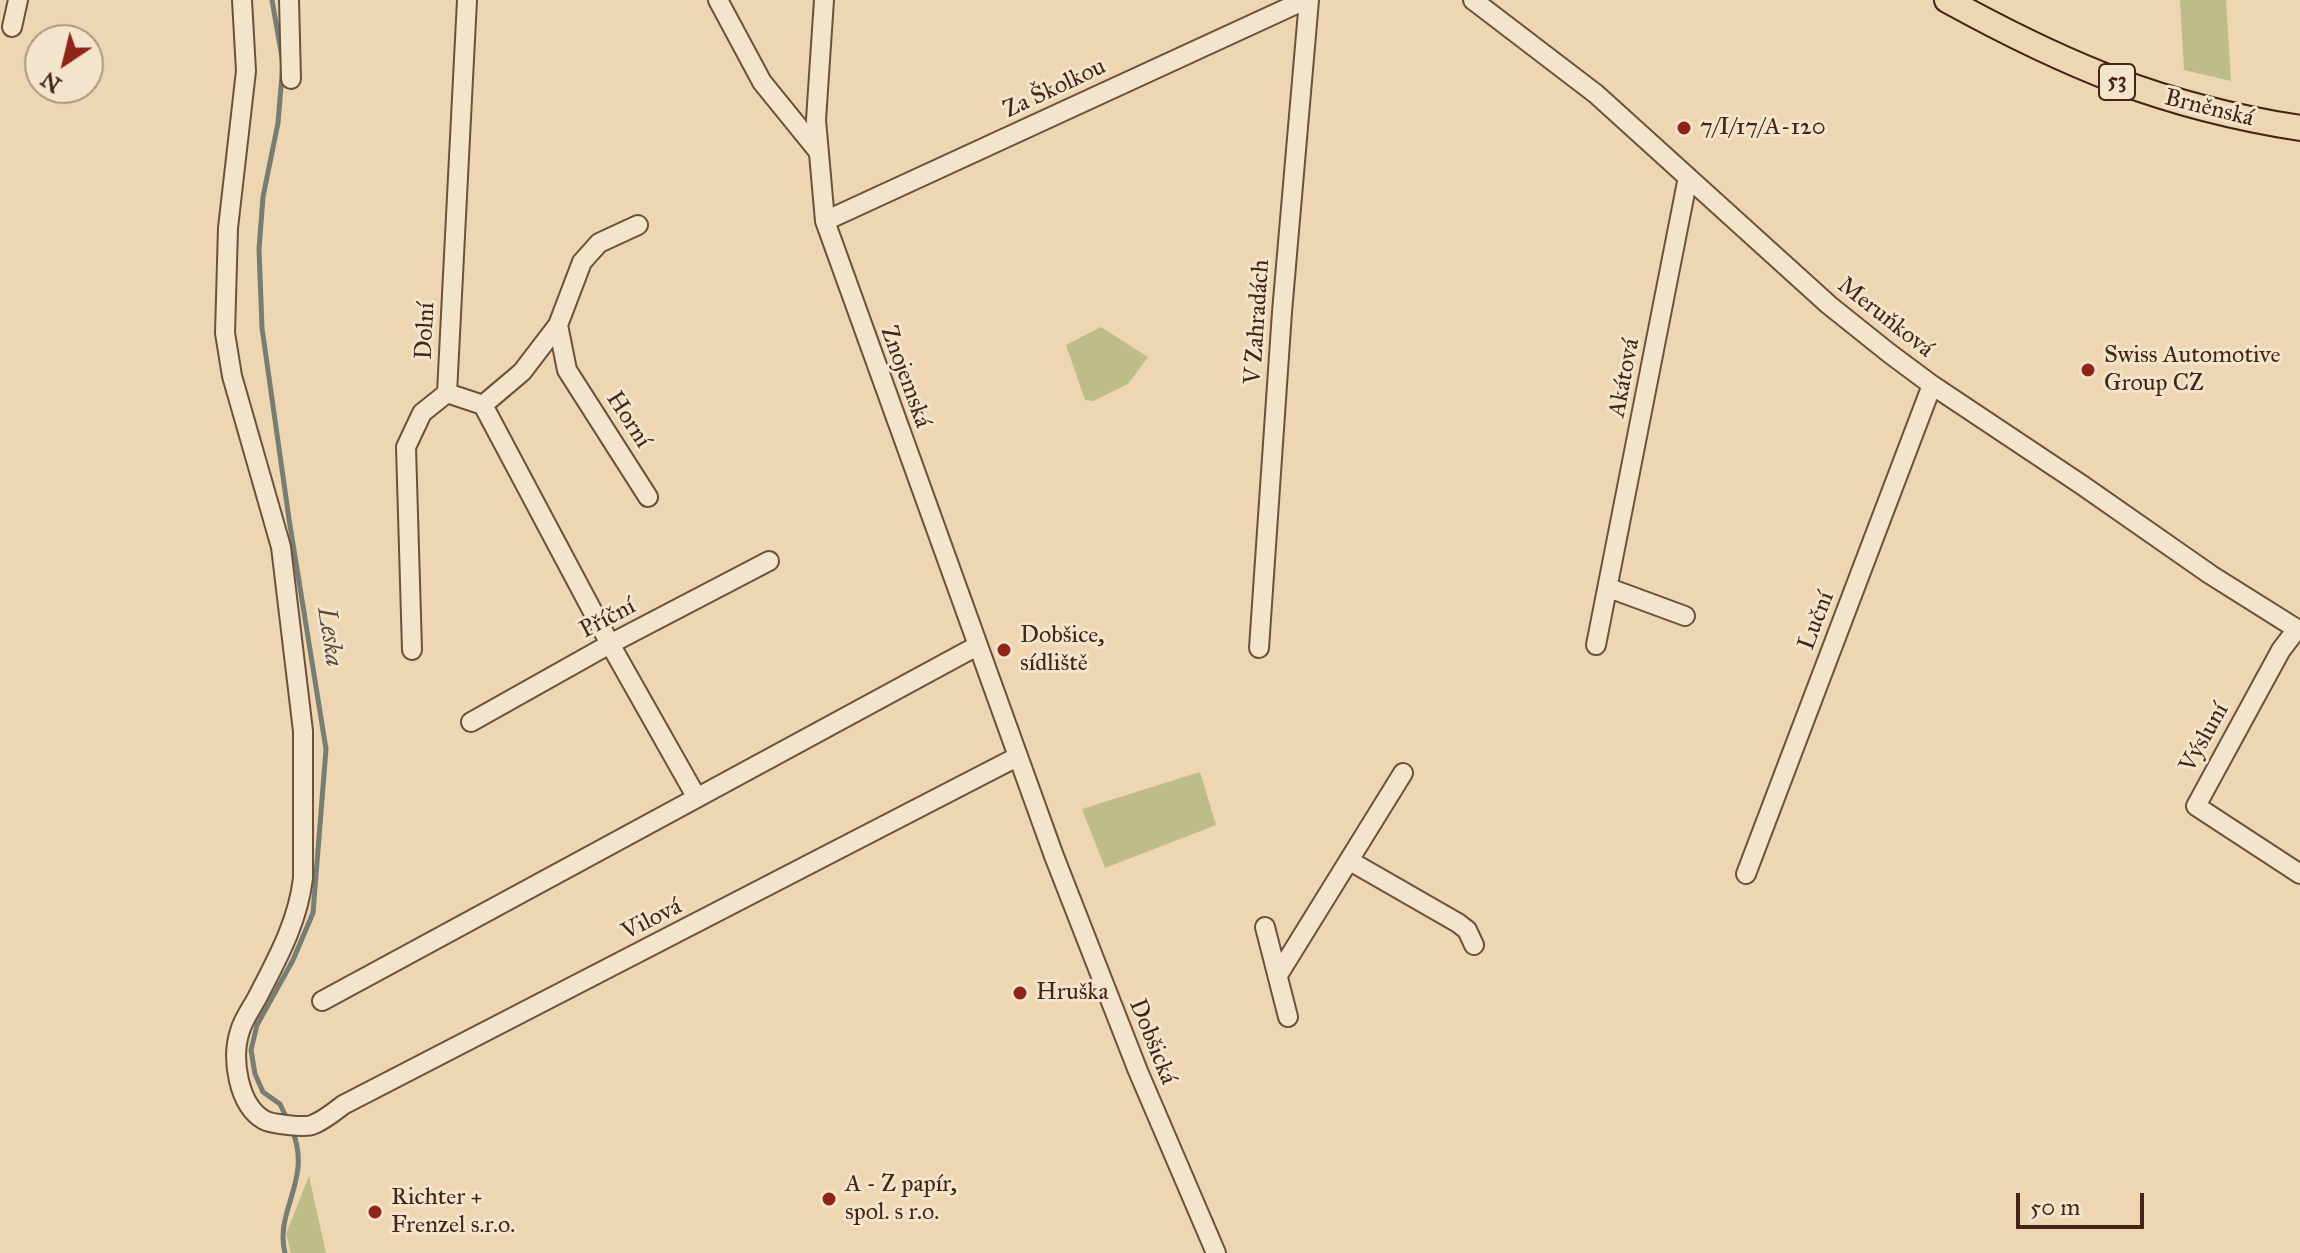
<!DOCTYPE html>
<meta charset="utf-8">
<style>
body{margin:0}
#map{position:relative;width:2300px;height:1253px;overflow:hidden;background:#edd6b1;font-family:"IM FELL Great Primer",serif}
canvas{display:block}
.north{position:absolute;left:24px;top:24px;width:80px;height:80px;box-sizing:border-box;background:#f3e4cc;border:2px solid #ad9783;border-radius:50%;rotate:215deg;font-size:22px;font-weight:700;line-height:32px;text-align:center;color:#442416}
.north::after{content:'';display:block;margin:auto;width:28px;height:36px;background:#8f2418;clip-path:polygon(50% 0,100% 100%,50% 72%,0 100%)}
.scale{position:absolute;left:2016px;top:1193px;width:128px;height:36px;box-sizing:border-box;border:4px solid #442416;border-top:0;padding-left:10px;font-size:24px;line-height:28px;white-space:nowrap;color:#442416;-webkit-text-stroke:6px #f3e4cc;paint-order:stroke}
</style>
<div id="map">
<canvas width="2300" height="1253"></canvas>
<div class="north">N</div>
<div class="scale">50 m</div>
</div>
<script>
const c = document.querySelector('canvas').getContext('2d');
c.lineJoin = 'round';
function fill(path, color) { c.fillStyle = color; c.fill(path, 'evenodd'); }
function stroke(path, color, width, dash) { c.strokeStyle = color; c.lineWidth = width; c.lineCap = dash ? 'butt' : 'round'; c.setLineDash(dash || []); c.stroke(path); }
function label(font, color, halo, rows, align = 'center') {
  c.font = font + ' "IM FELL Great Primer",serif'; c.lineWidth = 6; c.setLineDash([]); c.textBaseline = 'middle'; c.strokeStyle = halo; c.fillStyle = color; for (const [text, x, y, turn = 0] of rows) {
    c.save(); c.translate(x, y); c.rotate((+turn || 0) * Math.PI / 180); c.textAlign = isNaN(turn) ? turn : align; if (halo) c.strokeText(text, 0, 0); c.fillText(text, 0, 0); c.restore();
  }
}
const green = new Path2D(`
 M2180,0h46l5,81 -47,-11z
 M1101,327l47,30 -20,27 -35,17 -8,-1 -19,-55z
 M1200,772l16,53 -111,43 -23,-59z
 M309,1176l17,77h-35l-5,-19z`);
const stream = new Path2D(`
 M272,0l11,63 -5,60 -15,74 -4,52 3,79 27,191 37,230 -13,164 -20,47 -36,65 -6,25 4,24 8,18 17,12 8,17
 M285,1253c-11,-42 28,-74 7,-123`);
const minor = new Path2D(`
 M242,0l4,71 -18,157 -3,105 7,43 49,171 22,184v147c-5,44 -26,81 -46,120 -6,11 -14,22 -17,33 -9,27 -2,74 24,89 7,4 42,8 48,5 11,-4 22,-13 31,-20l674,-348
 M289,0l2,79
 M718,0l44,82 56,69
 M824,0l-8,120 9,101 229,635 84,215 78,182
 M1473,0l123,94 233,211 60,48 43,32 150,100 129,90 89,56
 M12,27l6,-27
 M825,221l480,-221
 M638,225l-39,18 -17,19 -24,63 9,45 81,127
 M447,393l36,12 127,239 87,154
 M483,405l39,-33 36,-47
 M1609,588l76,28
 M2297,629l-16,21 -85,156 104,68
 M1596,645l92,-468
 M1259,648l23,-336 27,-312
 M412,650l-6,-203 16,-34 25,-20 20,-393
 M471,722l139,-78 159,-83
 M1350,861l108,62 9,7 7,15
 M1746,874l186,-489
 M1265,927l23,90
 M1278,975l125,-202
 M322,1001l655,-355`);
const major = new Path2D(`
 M1947,0c120,66 217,107 353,128`);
const markers = [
 [1684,128,8,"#8f2418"],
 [2088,370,8,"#8f2418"],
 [1004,650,8,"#8f2418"],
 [1020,993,8,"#8f2418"],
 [829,1199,8,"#8f2418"],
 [375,1212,8,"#8f2418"]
];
const shields = [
 [2117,82,36]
];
const shieldNames = [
 ["53",2117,82]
];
const streetNames = [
 ["Za Školkou",1055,89,-25],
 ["Brněnská",2209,109,14],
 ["Meruňková",1885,318,38],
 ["V Zahradách",1258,322,-86],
 ["Dolní",426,331,-87],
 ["Znojemská",905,377,70],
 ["Akátová",1625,378,-79],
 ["Horní",628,420,57],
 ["Příční",608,619,-28],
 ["Luční",1817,621,-69],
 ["Výsluní",2205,738,-61],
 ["Vilová",652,920,-27],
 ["Dobšická",1152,1042,68]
];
const poiNames = [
 ["7/I/17/A-120",1700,128],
 ["Swiss Automotive",2104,356],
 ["Group CZ",2104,384],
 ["Dobšice,",1020,636],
 ["sídliště",1020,664],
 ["Hruška",1036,993],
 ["A - Z papír,",845,1185],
 ["spol. s r.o.",845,1213],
 ["Richter +",391,1198],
 ["Frenzel s.r.o.",391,1226]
];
const waterNames = [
 ["Leska",329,637,81]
];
fill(green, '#bebc88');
stroke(stream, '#787d73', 5);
stroke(minor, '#6e503d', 22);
stroke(major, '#442416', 28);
stroke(minor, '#f3e4cc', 18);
stroke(major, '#edd6b1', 24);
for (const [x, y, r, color] of markers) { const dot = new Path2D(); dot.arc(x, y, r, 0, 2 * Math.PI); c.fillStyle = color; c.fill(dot); stroke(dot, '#f3e4cc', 3); }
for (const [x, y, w] of shields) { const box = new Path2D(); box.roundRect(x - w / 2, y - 18, w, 36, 6); c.fillStyle = '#f3e4cc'; c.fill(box); stroke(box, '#442416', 2); }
label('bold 22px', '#442416', null, shieldNames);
label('24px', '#442416', '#f3e4cc', streetNames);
label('24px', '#442416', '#f3e4cc', poiNames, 'left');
label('italic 26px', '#5a493d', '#f3e4cc', waterNames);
</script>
